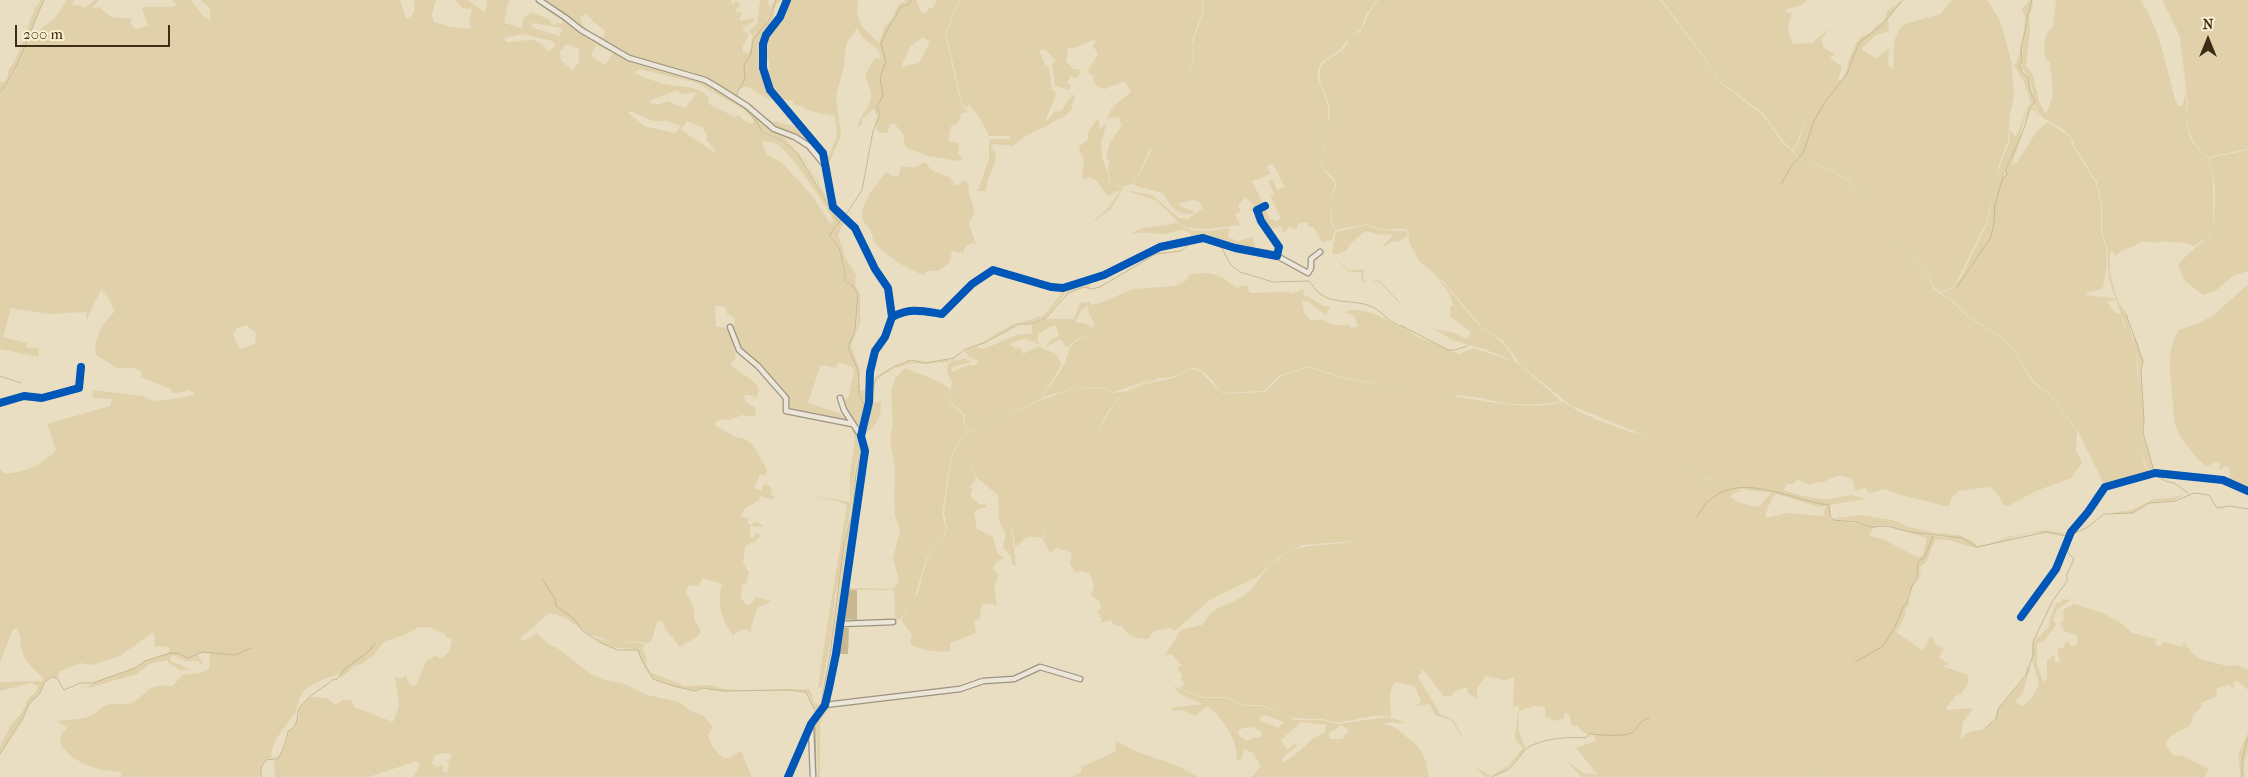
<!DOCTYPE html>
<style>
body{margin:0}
#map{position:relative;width:2248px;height:777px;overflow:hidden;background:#e9dec2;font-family:"IM FELL French Canon",serif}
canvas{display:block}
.north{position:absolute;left:2183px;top:15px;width:50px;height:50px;-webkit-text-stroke:4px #faefce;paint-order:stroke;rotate:0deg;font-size:14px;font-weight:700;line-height:20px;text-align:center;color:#3e2c16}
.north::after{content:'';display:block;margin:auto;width:18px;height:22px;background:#3e2c16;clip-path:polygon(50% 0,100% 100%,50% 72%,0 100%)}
.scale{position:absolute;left:15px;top:25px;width:155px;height:22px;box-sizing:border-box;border:2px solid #3e2c16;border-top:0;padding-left:6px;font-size:15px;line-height:18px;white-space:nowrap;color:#3e2c16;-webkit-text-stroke:4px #faefce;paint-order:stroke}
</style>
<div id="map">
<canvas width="2248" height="777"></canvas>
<div class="north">N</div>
<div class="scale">200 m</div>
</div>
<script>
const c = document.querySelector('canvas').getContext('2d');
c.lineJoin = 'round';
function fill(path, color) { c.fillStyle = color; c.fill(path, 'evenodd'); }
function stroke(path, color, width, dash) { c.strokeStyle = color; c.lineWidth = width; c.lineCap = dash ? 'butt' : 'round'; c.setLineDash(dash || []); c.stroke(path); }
const green = new Path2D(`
 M41,0h2l-23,61 -20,30v-10l3,2 5,-6v-6l8,-13 18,-48z
 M67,0h7l-2,5 11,1 2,2 10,-8h4l-8,9 8,-2 12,10 22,2 -3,4 6,6 12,-3 -6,-18c8,-3 23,1 36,-3l-7,-5h20l12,16 7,5v-13l-10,-8h200l6,19c10,-4 9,-9 8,-19h22l-4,14 2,8 17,5 18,2 2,-2 -2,-5 3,-13 -10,-1 -7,-8h13l17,13 2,-13h24l-3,3 -4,20 18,5 1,-9 7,-7 21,8v3l4,2 2,-3 5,2v-8l67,42 47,17 29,7 34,21 7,8 -49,-28 -58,-14 -5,4c10,4 20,8 30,11 16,4 34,0 45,14v6l26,13 3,-2 8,7 6,2 2,-3 -13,-18c11,8 19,19 30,26 19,13 53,19 55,47 -9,-17 -20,-33 -41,-37l20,21 21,36 17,22 -4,4 -36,-64 -21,-18 -20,-9 -5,-8 5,10 19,8 17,14 39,65v4l7,-6 3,3 -6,6 -3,9 5,12 1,8 12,19 -1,9 5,10v29l-9,22 9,27v18l6,1 1,16 -9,-15 8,18 -7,15c-11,-5 -15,-16 -18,-27l7,1 6,-27 -2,-5 -14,-5 -2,6 -15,-3 -13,38 31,10 9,9 -60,-13v-10l-48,-51 -6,-19 1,-11 -8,-4 -1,-5 -3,-3h-8l1,21 12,1 4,7 4,24 -6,4c8,11 23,13 29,26l-3,9 -5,-3h-8l4,8 8,4 1,8 -2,2 -12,-2 -12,5 -5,-1 -8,2 -2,4 20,12 10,2 7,5 15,25 -1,6 -6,-1 -6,14 7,3 3,-7 6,2 2,4 -2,4 4,3 -2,3 -12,-4 -1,4 -15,9 -3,8 7,1v6l4,1 2,-3 9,3 -2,2 -11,-1v12l4,-1 1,-4 7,2 -8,7 -9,4 -2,17 6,9 -3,12 -4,-1 -1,15 5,7h4l6,-8 16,4 -15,7 -7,25 -2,-3 -5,-1 -11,7v-3c-11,-12 -15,-34 -10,-49l-19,-6 -4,7 -10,1 -3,6 8,17v10l7,12 -4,6 -17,10 -14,-17 -4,-10 -5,2 -5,18 -4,3 -13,-2 -19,3 18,-2 12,2 -4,4 4,8 1,10 4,7 34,13 26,-1 13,4 18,1 68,-1 4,14 6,2 -3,8 -9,-20 -10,-3 -75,1 -20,-3 -8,2 -22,-4 -20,-8 -11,-17 -4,-11c-16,-3 -28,0 -43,-12l20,5 -29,-10 -6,-7 3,5c-13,-11 -24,-20 -42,-17h7l-28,25 4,2 13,-8 12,12 8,3 34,26 13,6 18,3 25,12 32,7 14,10 11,4 9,11 -5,8 3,10 12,13h6l12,-7 11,26h-339l7,-12 -3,-4 -48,16h-94l-1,-15c7,-8 14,-20 15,-31 8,-4 11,-14 10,-23l11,-11 17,1 8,7 8,-5h8l3,7 39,15 6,-16 -4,-29 6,1 5,-3 3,9 6,2 12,-26h3l4,-5 6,3c9,-3 11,-12 12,-20l-6,-1 -1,-3 -16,-7h-11l-13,8 -20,6 -12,15 -13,9 -6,1 -10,10 -5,2 1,-4c-13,3 -26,9 -36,17 -7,7 -5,15 -9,22 -8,12 -26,30 -23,45 -9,1 -11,8 -11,16l-4,3h-117v-2l-4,2h-14l-2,-5c-23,-2 -44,-7 -59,-27l-1,-9 7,-8 -10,-7c11,-2 21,-1 31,-4 10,-3 13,-12 23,-13 8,-1 12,2 20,-1 9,-3 16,-15 25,-17 17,-3 12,7 26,-11l18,-2 9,-4 1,-15 -7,-2 -6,2 5,7v4l-4,-4h-13l-12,-6 -3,2v4l20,8 -2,1h-8l-12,-7v-3l-19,4 -12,10 -53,15 13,-8 38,-13 10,-7 24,-8 1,-6 -16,-1 1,-8 -2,-6 -33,24 -29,9 -11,-2 -21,9 -2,6 -6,-2 -7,7 -4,10 -11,11 -6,13 -23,37v-8l12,-23 10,-10 6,-14 9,-8 1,-5 -7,-3 -31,8v-9l42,-1 2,-3c-9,-7 -22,-19 -23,-32 -1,-8 0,-11 -5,-18l-4,3 -12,32v-194l5,5c20,-2 38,-9 51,-24l-9,-26 63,-18 2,-7 -19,-1v-8l50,6 11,5 32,-4 9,-3 -6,-4 -12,3h-5l-1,-4 -30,-12v-6l-6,-3h-18l-21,-13c-3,-18 7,-32 19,-44l-7,-13 -7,-8 -15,31v-9l-38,2 -37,-6 -8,29 24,6 -1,4 13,2 -1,8 -38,-8v-257l15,-21 11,-26 17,-18 12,-9zM532,23l30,5 -2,8 -27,-8 -2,-3zM522,34l30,7 3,3 -2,5 -6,2c-11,-18 -24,-8 -41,-9l-2,-4zM567,44l12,5v12l-6,10 -12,-11 -1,-9zM596,45l17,8 -8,12 -14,-9zM677,90l5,4 12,-2 3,1 -12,15 -18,-7 -9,4 -8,-2v-2zM630,111l23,10h15l12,5 -4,7 -30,-6 -18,-14zM687,121l17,7 -1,3 4,2 -1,7 9,10 -1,2 -33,-22zM761,141c5,1 12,1 16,3 12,6 50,63 57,77l-4,2 -19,-29 -29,-31 -15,-9zM835,226l-4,10 8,13 7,23v7l13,15c-2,11 0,23 -3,35 -2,6 -7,11 -7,17 -1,15 14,24 9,45l-1,-19 -10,-23 9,-24 2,-31 -7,-9 -6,-4v-9l-7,-22 -8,-13zM246,325l10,8 -1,11 -15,5 -7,-14 3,-6zM444,753l8,1 -1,5 -4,1 2,5 -2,8 -5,-2 2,-5 -2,-1 -6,2 -4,-4 3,-8z
 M539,0h192l1,5 4,-4 4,3 -5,8h7l-3,9 15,-3 1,2 -13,9 7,6 -6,11v6l6,1 4,-17 -4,-5 9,-8 -1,-4 2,-4 -1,-4 3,-11h7l1,8 6,-8 -6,17 -9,17 10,-16 6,-18h5l-6,6 -2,12 -13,22 3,36 6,17 6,5 -5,2 -24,-14 -5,3 2,-4 -6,7v7l-32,-19 -68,-20 -49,-26zM585,14l20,17 -1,6c-11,-1 -21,-9 -24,-19z
 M788,0h70c-3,25 5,27 21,43l6,-17 8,-8 5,-13 9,-5h9l4,11 5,3 4,-6h4l4,-8h22l-14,33 14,63 4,11 6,5 -7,1 -4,10 -7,3 -3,15 11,2 -1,10 5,5 -4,3 -31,-5 -21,-8 -3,-4v-9l-10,-12 -4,1 -3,9h-7l-4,-5 4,-11 -2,-11 2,-4 -3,3 2,12 -5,10 3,-10 -3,-8 -12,10v6l-4,2c0,-11 13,-19 13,-32 0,-7 -5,-13 -6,-20l9,-16 7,-2c-1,-9 -10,-12 -17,-18 -3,-3 -5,-8 -7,-11l-11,16 -2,22 -8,31 5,38 -14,33 -1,-6 11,-26 -2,-20 -26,-5 -7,-5 -9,-2v-3l-15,-3 -12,-16 3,-6v-16l-5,-3 1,-16 13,-19zM923,37l7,5 -11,21 -18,4 9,-20z
 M960,0h243l-1,14 -10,26 1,20 -8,23 9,-23 -2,-16 11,-30 1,-14h172l-11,17 -4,12 -10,8 10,-6 9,-20 8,-11h282l50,66 8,15 44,33 21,29 16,15 33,13 18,11 14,20 18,10 -18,-10 -14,-21 -18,-11 -32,-12 -7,-7 6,-9 8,-29 -9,28 -6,9 -8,-8 -21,-29 -45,-33 -8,-15 -48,-65h145l-6,5 -16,5 1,2 6,1c-5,11 -5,20 1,31l19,-1 17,-15 -10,14 2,-3 3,9 11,6 -5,4 12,9 -4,12 3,2 6,-11 1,-8 8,-19 6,-7 8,-3 7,-8 7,-4 3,-10 15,-11 -16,21 -12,11 14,-13 1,12 -13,4 -15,14 16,10 9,-9 3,-1 -1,17 5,3c2,-16 -3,-34 12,-45l35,-10 12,-14h35l13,20 12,44 2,33 -4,16 -2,28 -9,23 -3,22 -10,37 -30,60 -6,5 -10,4 -5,-4 -7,-13 -29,-32 29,33 6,13 20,14 15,15 31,19 14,14 19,32 16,11 28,37 -1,19 6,13 -11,15 -35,13 -28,15 -4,-1 -8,-13 -7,-5 -30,4 -7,6 -3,9h-4l-44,-11 -16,-6 -16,4 -3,-5 -11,2 -2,-9c-14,-11 -19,-2 -31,1 -5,1 -7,0 -12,3l-12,-6 -5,5h-6l-4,6c13,4 26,8 39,9 19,1 25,-9 43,0l-46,8 -42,-13 -4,2 -8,18 2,4 20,-5 36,3 2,-9 4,-2 2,15 46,7 -5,2 -3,7 14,3 36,19 4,-4 4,-16 -41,-12 47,10 29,2 15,9 5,1c-16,1 -30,-12 -47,-8l-8,21 -8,7 2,7 -3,5v-8c0,12 -14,20 -9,33l-3,3 -1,8 -9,16 27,19 7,-14h3l1,6 10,6 -5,8 10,7 -7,2 26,9v8l-7,11 -5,2 -10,12 1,2 26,-2 -10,14 -3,18 9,-8 16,-3 11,-10 2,-10 27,-32 2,-10 4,1 -5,12 -3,13 -7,7 1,3 4,3c9,-2 15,-15 18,-23l-7,-23 1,-18 16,-15 1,-8 6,-16h4l2,-4 9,1 -14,9 -4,11 4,4 -13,17 -7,3v20l6,18 4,-4v-19h3l2,-4 3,1v6l4,1 1,-3 -2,-4v-8h5l3,-6h3l2,4 6,-2v-9l-13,-4 -4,-7 4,-5 -1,-9 11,-6 28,9 19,10 11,10 24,6 -1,5 5,2 3,-4 19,5 2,-5 7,10 9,7 27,7 10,-1 11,5v20l-11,-9 -4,1 1,6h-2l-3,-4 -13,5 1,7 -16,7 1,3 -9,9c0,18 -22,13 -27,29l6,11 11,1 26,13 -5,8h-391l-6,-6 5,6h-230l-19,-19 20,15 15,2 -22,-27 19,-7 -1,-6 2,-1h-10l-9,-8 -6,-1 -1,-10 -5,-2 -1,5 -10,3 -9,-5v-9l-11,-1 -15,5c-1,17 -1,22 7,37 -10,12 -22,29 -40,29l-11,-10 16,9 18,-11 14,-17 -7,-8 -1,-5 4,-28 -2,-2 -4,3 1,-30 -10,2 -18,-4 -9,12v11l-9,-6 -1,-6 -13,5 -2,4h-8l-21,-26 -5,7c8,13 15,24 22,37l13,6 9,15 -1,1 -10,-16 -16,-5 -5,-11 -14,2 5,-4 -6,-16 -20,-4c-8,13 -4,21 -4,35 -15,-5 -35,4 -51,5 -6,1 -12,-2 -19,-3 -13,-1 -21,1 -34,-3l7,4h26l18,4 49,-7 17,5c-6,3 -14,-2 -20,2l10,3 24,19 8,15 3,16h-177l9,-11 -8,-13 -9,-4 -3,11 -3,1c-3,-5 -1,-7 -2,-12 -2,-13 -17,-36 -29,-43l-12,10 -12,-6 -9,1 -4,-3 33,-4 -22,-9 -8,-9 29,12h25l18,8h16l26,9 -26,-10h-16l-18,-8h-25l-23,-9 6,-4 -4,-4 1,-5 -4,-4v-5h4l-10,-12 -7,1 16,-25 21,-5c3,-3 4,-6 6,-9 10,-11 26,-13 37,-21 9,-6 16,-21 25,-29 30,-28 49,-17 83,-25l-50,4 -24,12 -22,20 -46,22 -36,32 -5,-3 -16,3 -6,8c-11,0 -20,-3 -26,-13l-8,-1 -3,-5 -11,3 2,-4 -5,-7 4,-4 -1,-6 -9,-7 3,-9 -4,-13 -9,-2 -5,2 -6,-9 2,-11 -15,-5 -7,5 -8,-15 6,-15 -7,15c-17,-4 -15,2 -26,9l-2,-16 -3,-6 2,7 4,34 -4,-2 -1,-8 -8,-9 3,-12 -7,-14 -1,-26 -21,-17 -10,-19 9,20 -6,8 3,2 -3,7 9,8 8,1 -2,3h-4l-7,4 3,17 16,8 4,16 7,5 -8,4 -3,8 6,5c-7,10 -4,19 -2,30l-15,-2 -2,15 -6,4 2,11 -26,10v8c-14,2 -28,-1 -40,-7l2,-9 -11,-15 17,-27 9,-35 19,-24 1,-7 -3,-14 6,-45 2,-12 10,-19 79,-37 29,-10 11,-2 23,1 9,4 14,-2 24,-12 -37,13c-25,-10 -48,-2 -72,6 5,-9 12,-17 18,-26 13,-21 1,-25 30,-38l-13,5 -8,8 -4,-1 -4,-7 -15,8 4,-6 9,-6 -3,-9h-5l-12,8 -2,5 2,5h-3l-1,-3 -5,1 -2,-3h-7l-12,5 6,4 5,-1 3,7 16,-8 6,4 10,3 7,11 -21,35 -70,34 -6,-10 -1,-9 -15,-13 3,-18 -5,-11 1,-8 6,-5 2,2 10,-3 1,3h7l-23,7 1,4 17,-7 4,1 5,-3 -1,-3 -8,-3 -4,-6 12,-4 7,2 35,-15h13v-9l11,-6h31l6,-16 10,-1 2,9 -1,-6 9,-2 33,-14 42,-3 12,-6 2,-5c11,-3 24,-3 34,3 5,3 9,7 14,10l10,-3 2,7 2,1 38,-1 3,2 12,-5 -1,6c11,3 14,10 27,12l-4,8 -19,-14h-5l2,11 6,8h13l10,5h16l1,3 8,-1 -4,-12 -10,-2c15,-9 41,5 54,14l4,-1 14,10 43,18 14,-6 45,15 43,38c-11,4 -47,4 -58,2 -16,-3 -35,-9 -50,-7 29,5 80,15 108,6l-1,3 2,-4c22,16 61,29 86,36l-78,-32 -49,-40 -18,-24 -21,-14 -39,-46 -24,-20 -10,-19v-7l-3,-6h-27l-13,-5 -31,6 -3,-8 -2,-22 1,23 4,8 -3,9 -10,3 -8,-16h-6v-5l-10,2 -1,5h-4l-3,-3 -7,7 -2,-7 -13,4 -10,-20 7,-3 5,13 3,-1 1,3 7,-4 -11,-22 4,-2 -6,-13 4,-2 6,11 7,-3 -12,-23 -6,2 4,8 -19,7 12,24 -12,7 -2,-3 4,-3 -9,-9 -7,8 3,6 -6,4 5,10 -30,4 -22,-1 -7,-3 -24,-24 -32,-11 27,5 27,23 9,1 15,-11 -4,-6 -5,-2 -15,3 1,3 15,6c-15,8 -26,-7 -32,-19l-27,-7 -2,-2 19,-37 -4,4 -15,32 -9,3 -15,-1 -2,-17 2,-6 -4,-5 4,-15 12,-17 -3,-4 1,-4 -11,1 -2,4c2,-15 13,-21 24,-30l-6,-11 -20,8 -8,-2 -4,-8 1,-5 -3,2 -3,-6 10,-16 -5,-8 3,-6c-11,1 -17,9 -28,8l-2,13 7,8h5l3,3 -5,6 -6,-2 -3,8 4,1 -2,5 -14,-4 -3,-22 4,-3 -11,-12 -6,2 6,13 4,3 3,23 3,1 1,4 -10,24 2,1 6,-8 7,-1 12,-17 2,4 -4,8 2,2 -12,11 -2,-1 -14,9 -18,8 -14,11 -20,-2 -2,4 5,6c0,13 -10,24 -10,37h-8l11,-33v-19h21l-1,-3h-20c-5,-11 -10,-22 -20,-31l-3,3 -4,-5 -16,-70zM1350,37c-2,5 -4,10 -8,13 -6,7 -20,10 -22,20 -3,13 8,25 9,37 2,19 -8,39 -7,53 3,22 23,10 9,39l4,-17 -9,-9 -5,-12 7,-38v-18l-11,-29 2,-9 3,-5 18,-12zM1088,306l1,8 6,10 -3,4 -7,-5h-8l-1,-3 5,-10zM1308,366l38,12 50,10 -50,-9 -38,-12 -26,9 -17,16 -43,2 -22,-23 -9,-2 -18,9 -27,6 -22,10 -10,10 -16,28c13,-28 17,-35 45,-48 5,-2 10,-3 15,-5l-4,-1c8,0 17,0 24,-3 14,-7 17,-12 31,2 5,4 8,11 12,16l42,-2 16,-15zM1688,467c14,12 37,20 55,22 11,2 21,2 32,5h-5l-11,13 -19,-4 -10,-6 3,-4 10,-2 -36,-11zM1264,715l20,7 -6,6 -18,-8v-3zM1301,722l26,3 -3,8c-16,5 -24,23 -42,29v-4l15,-12 -2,-3 -8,7 -6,-10zM1341,725l8,5 -7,9h-13v-6zM1254,727l7,5 1,4 -3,2 -5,-1 -6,4 -9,-5 -1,-5 5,-3z
 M2030,0h2l-7,21 1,7 -5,19 1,14 -3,4 2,7 6,5 7,25 -6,7 -17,53 -8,15 4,-2c0,-9 14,-37 18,-48 3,-8 2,-16 7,-22l9,12 -8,-7 -3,1 -18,54 5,-3 20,-31 11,-9 22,15 4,11 22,35 5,22v27l5,15 1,18 -4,22 -1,2 -15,4 -1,2 28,3 1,2 -6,1 -1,3 8,9h5l2,12 4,6 -18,-51 -2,-33 -5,-15v-27l-5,-23 -22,-35 -4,-10 -8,-8 -20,-11 -10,-14 2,-2c0,-2 -6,-25 -7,-27 -3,-4 -6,-5 -8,-9l3,-5 -1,-15 5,-17 -1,-9 7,-20 -1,9 -3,7 1,15 -4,35 7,9 6,27 7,12 7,-19 -3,-32 -5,-6 -1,-11 2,-11 7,-9 3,-26h84c22,30 26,71 37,105l5,1 4,-12c2,17 -2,34 7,49 5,7 14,11 16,18 7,22 2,43 5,66l1,-41 -6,-28 39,-8v121l-13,4 -20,16 -12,4 -19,-15 -6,-15c9,-12 32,-27 36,-38l-4,8 -16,11c-8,-5 -23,-3 -34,-5l-4,2 -14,-2c-9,8 -20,6 -27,16l-1,-5 -4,-1v21l5,20 5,13 5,6 11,40 3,47 -1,-35 -5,-29 4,7 6,20 -3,11 4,48 -2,12 12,40 -3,1 -5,-7 -8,-26 7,26 5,7 -45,14 -27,-56 -29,-38 -15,-11 -20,-32 -14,-14 -31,-19 -17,-17 -11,-7 10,-4 9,-10 27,-55 14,-62 8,-19 1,-13 6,7 12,-31 3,-3 -6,-19 -12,-20h3c3,-5 10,-42 9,-48 -1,-2 -3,-4 -3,-7z
 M2162,0h86v149l-40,8 -14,-14 -8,-21 2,-17 -8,-68z
 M747,103l6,3 8,9 11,6 28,7 21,26 2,6 -14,-15 -30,-14z
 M1098,118l2,11 6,-6v2l-5,18 1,15 6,16 1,11 15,2 -13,22 -22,16 18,-16 14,-19 -12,5 -3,-1 -10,-14 -6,-3 -5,3 -3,-3 2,-17 -5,-10 1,-4 8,-7v-6z
 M926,162l5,8 18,7 6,8h4l2,-4h5c4,6 2,10 4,16 5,14 6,13 -1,27l7,20c-8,-3 -11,3 -13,9l-11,-2 -3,12 -11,8h-12l-1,4c-14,-3 -43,-21 -51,-34 -2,-3 -2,-7 -3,-10 -4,-7 -9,-9 -9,-17 0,-11 16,-34 25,-42l5,4 6,1 3,-10h14z
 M1176,222c14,13 35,9 53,6l-1,9 10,4 15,-4 2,11 24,2 -3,5 -41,-8 -17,-7 -27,-1v-5c-12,-9 -18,1 -31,0 -10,-1 -18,-2 -28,0 5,-9 33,-6 44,-12z
 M1366,225l13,5 27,1 2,4 -9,7 -5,-1 -12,6 12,-13 -13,1 -15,-4 -15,12 -5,8 -12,4 15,16 15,-2 -1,11 6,2 10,-2 22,23 7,3 -9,-3 -20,-21h-15l-3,-3v-7h-13l-16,-19 4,-21z
 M998,272l54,16 38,-7v7l-6,-2 -19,7 -19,24 -17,7h-12l-36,20 -16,5 18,-7 28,-17 32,-9 18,-22 -2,-3 -47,-11 -19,-7z
 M1435,276c17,13 28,33 42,47 7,8 18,12 25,20 6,5 10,13 14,19l-32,-13 -29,-8 -24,-13c11,3 24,3 34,11l5,-3v-5l-20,-14v-10l3,-2c-2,-13 -10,-19 -18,-29z
 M2248,284v205l-19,-9 1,-12 -5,-2 -5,4 -1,-2 2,-4 -6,-3 -8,6c-9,-6 -25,-27 -29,-35 -5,-9 -4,-18 -5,-27 -1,-25 -9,-53 6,-75l20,-7 15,-8z
 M952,359l-5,3 -24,2 -10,-1 -18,5 -13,7 -7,9 -1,19 7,-1c1,14 -5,25 -16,32l7,-23 1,-24 8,-13 28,-13 19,2z
 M905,368c15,7 31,10 45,21l-1,13 14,13 1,8 6,10 -9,4 -10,19 -9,59 4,13 -2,8 -18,22 -12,42 -14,19 -5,2 -1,-31h-45l-6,28 7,2h-8l4,-32 47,1 6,-8 -6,-22 7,-29 -5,-14 -1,-18 1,-31 -5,-27 3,-16 -2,-33 4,-13z
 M851,427l8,11 1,11 -4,14 -6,51 -6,26 -2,26 -7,30 -3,36h-6l21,-126c-9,-8 -21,-5 -32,-10l35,6v-28l5,-35z
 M863,449l1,2 -26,182 -4,-1 11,-86 9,-42 5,-44z
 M2185,493l-10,7 -25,2 -17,11h-22l20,-3 23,-11 18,-1z
 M1859,515l33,5 18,7 25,6 25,2 14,7 3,5 -15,-9 -52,-7 -23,-6 -15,1 -18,-5 -22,-2z
 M2046,530l17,3 7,-2 -2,4c-8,0 -13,-3 -20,-3 -24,-1 -45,10 -67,15l30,-11z
 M826,632l6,1 -10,54 -4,1z
 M831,706l-9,12 -2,6v53h-2l-2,-56 9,-12z
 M2248,731l-3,19 3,-11v13l-4,12 1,12 -2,1v-21l-2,5 1,15 -1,1 -3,-21z
 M1116,741c26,16 57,19 81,36h-125l10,-5 -1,-6 5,-1 29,-13z`);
const water = new Path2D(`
 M848,590h9v30l-14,-1z
 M842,628h7l-1,26h-9z`);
const stream = new Path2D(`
 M0,92c22,-28 29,-61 44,-92
 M737,97l1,-6 7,-12 -1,-14 7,-11 2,-14 16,-20 7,-20
 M741,105l16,17 5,10 19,8 17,14 41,69
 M1782,183l9,-17 12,-13 11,-32 11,-19 22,-28 8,-22 5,-10 21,-16 22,-26
 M845,216l17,-26 11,-59 7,-15 -3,-10 6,-10 -3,-19 6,-15 -5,-18 6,-14 14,-23 8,-3 2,-4
 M842,219l-9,10 -3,7 9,13 6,23v9l6,3 7,10 -3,36 -7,18 10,22 1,24 6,13
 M1220,245l11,20 9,7 33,10 36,-1c4,4 6,9 10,12 14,12 37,6 54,14 9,5 20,19 29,19l46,24h7l12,-4
 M1957,287l34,-50 3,-15 1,-17 8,-28 4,-2 -1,-5 19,-44 4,-17 6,-7 -5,-12 -2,-13 -6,-5 -3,-7 3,-3 -1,-15 5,-18v-8l6,-21
 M2126,314l17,47 -2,11 3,48 -1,13 11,38
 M0,376l21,7
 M872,391l4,-13 17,-11 18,-7 15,3 28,-5 10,-8 20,-7 35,-19h12l15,-6 22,-25 16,-6 8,2 8,-2 56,-33 25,-3 10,-8
 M863,437l9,-29 -1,-13
 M2155,475l10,6 9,2 14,10
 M1697,516c4,-4 5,-9 9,-13 35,-34 84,-2 123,2l1,11 3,4 22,2 17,5 15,-1 24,6 51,6 15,9 69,-15 20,4
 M2073,534l15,-7 16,-13 29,-1 16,-10 26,-2 19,-8 15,2 8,13 13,-2 18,3
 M543,580l12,19 1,7 17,12 10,13 18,12 17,7h20l4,11 11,18 20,7 22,5 8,-3 20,3 66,-1 17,2 10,21
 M1855,662l27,-15 12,-18 10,-24 3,-2 5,-17 5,-7 1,-17 7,-5 8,-21
 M820,709l10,-54 14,-111 8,-30 4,-41 5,-24 -1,-9
 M815,722l1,55
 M1984,729l12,-10 2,-10 28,-34 7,-20v-13l19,-40 15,-21v-7l7,-15 -6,-6v-7
 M0,754l23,-36 6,-14 11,-11 4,-10 7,-6 6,1 7,12 16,-7h13l42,-15 10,-7 25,-8h7l11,5 15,-6 32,3 16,-7
 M261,777v-9l5,-8c3,-1 9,0 12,-2 4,-3 10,-23 10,-27 13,-6 7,-17 12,-24 10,-13 22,-18 34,-28l2,1 11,-13 21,-15 7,-8
 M1492,777c5,-3 10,-4 15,-7 8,-5 12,-14 18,-20 11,-11 46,-14 60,-12l5,-4c9,1 33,3 41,-1 9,-5 6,-12 18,-15
 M2242,777v-16l6,-24`);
const minor = new Path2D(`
 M539,0l27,18 15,12 48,28 76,22 12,7 30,19 27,23 21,8 14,9 14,17
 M787,0l-7,17 -14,18 -3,9v24l7,22 53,63 10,54 22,21 20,41 13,19 4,29 -7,20 -10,14 -5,21 -1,30 -8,34 4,15 -29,203 -7,34 -4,17 -14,19 -23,53
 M1277,256l31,17 3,-5v-9l9,-7
 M892,317c18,-10 31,-6 50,-3l30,-30 21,-14 58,17 12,1 41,-13 56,-28 43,-9 32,10 42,8 2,-9 -18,-26 -4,-11 8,-4
 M730,327l9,23 19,16 28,32v13l66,13
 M840,398l4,12 17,26
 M0,403l24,-7 18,2 37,-10 2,-21
 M2021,617l35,-48 15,-37 17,-20 17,-25 50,-14 68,7 25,11
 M840,624l53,-2
 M825,705l135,-16 23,-8 31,-2 26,-12 40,12
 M811,726l2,51`);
const cycleway = new Path2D(`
 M787,0l-7,17 -14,18 -3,9v24l7,22 53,63 10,54 22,21 20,41 13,19 4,29 -7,20 -10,14 -5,21 -1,30 -8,34 4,15 -29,203 -7,34 -4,17 -14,19 -23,53
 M892,317c18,-10 31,-6 50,-3l30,-30 21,-14 58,17 12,1 41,-13 56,-28 43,-9 32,10 42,8 2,-9 -18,-26 -4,-11 8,-4
 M0,403l24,-7 18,2 37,-10 2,-21
 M2021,617l35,-48 15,-37 17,-20 17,-25 50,-14 68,7 25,11`);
fill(green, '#e0d1ab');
fill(water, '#c7b892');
stroke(stream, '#c7b892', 1);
stroke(minor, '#9c9381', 7);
stroke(minor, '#ece6d8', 4.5);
stroke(cycleway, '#0057b8', 8);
</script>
